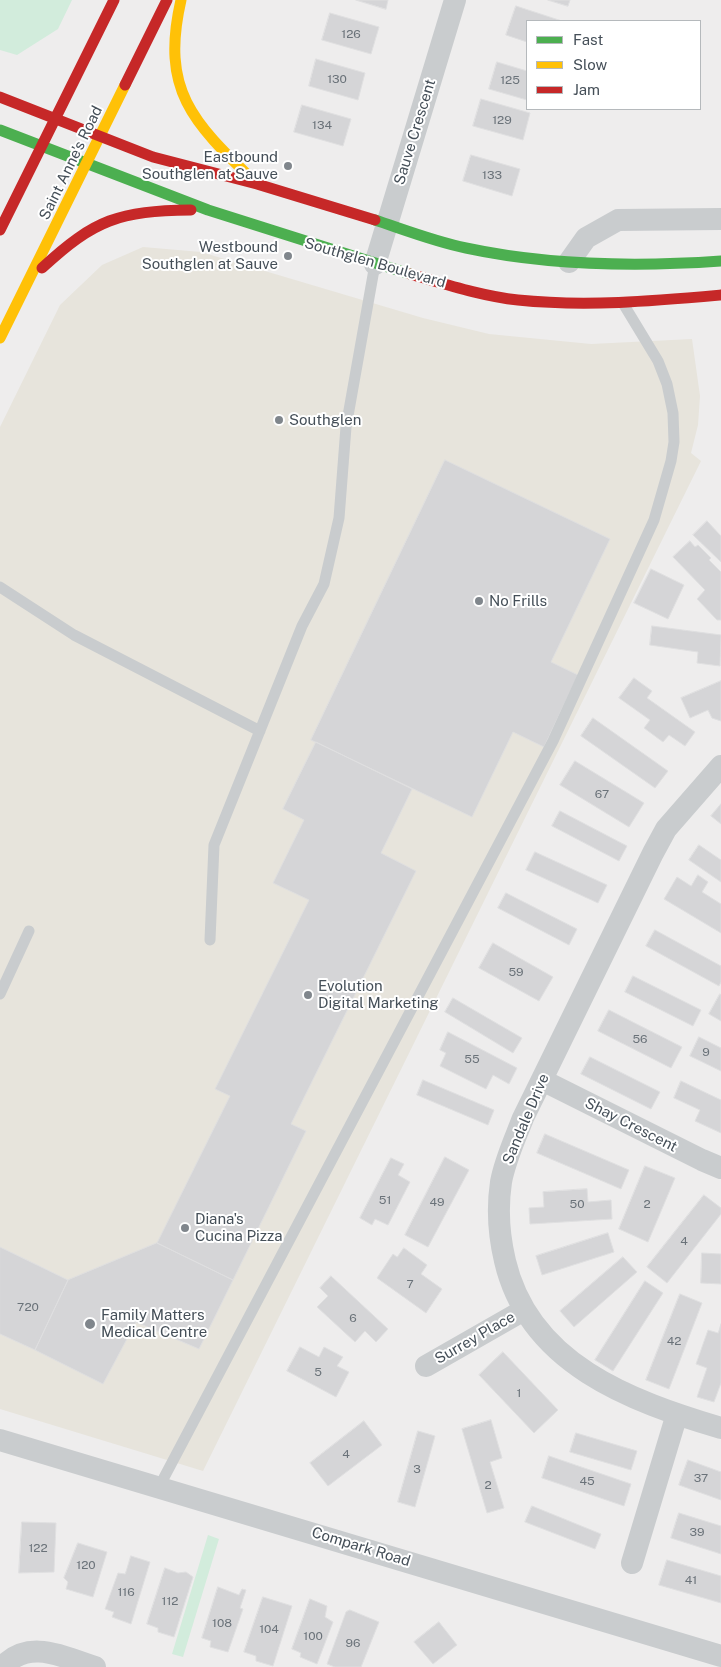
<!DOCTYPE html>
<style>
body{margin:0}
#map{position:relative;width:721px;height:1667px;overflow:hidden;background:#eeeded;font-family:"Public Sans",sans-serif}
canvas{display:block}
.legend{position:absolute;left:526px;top:20px;width:175px;height:90px;box-sizing:border-box;background:#fff;border:1px solid #b5b9bc;margin:0;padding:6px 9px;list-style:none;font-size:15px;color:#454f58}
.legend li{display:flex;align-items:center;gap:10px;height:25px}
.legend b{width:25px;border:1px solid #b5b9bc}
</style>
<div id="map">
<canvas width="721" height="1667"></canvas>
<ul class="legend">
<li><b style="height:6px;background:#4caf50"></b>Fast</li>
<li><b style="height:6px;background:#ffc107"></b>Slow</li>
<li><b style="height:6px;background:#c62828"></b>Jam</li>
</ul>
</div>
<script>
const c = document.querySelector('canvas').getContext('2d');
c.lineJoin = 'round';
function fill(path, color) { c.fillStyle = color; c.fill(path, 'evenodd'); }
function stroke(path, color, width, dash) { c.strokeStyle = color; c.lineWidth = width; c.lineCap = dash ? 'butt' : 'round'; c.setLineDash(dash || []); c.stroke(path); }
function label(font, color, halo, rows, align = 'center') {
  c.font = font + ' "Public Sans",sans-serif'; c.lineWidth = 4; c.setLineDash([]); c.textBaseline = 'middle'; c.strokeStyle = halo; c.fillStyle = color; for (const [text, x, y, turn = 0] of rows) {
    c.save(); c.translate(x, y); c.rotate((+turn || 0) * Math.PI / 180); c.textAlign = isNaN(turn) ? turn : align; if (halo) c.strokeText(text, 0, 0); c.fillText(text, 0, 0); c.restore();
  }
}
const commercial = new Path2D(`
 M143,247l58,5 222,66 66,16 102,10 101,-5 8,57 -2,29 -7,28 10,8 -498,1010 -203,-62v-982l60,-122 42,-40z`);
const green = new Path2D(`
 M0,0h72l-14,29 -41,26 -17,-5z
 M208,1535l11,4 -36,118 -11,-3z`);
const building = new Path2D(`
 M356,0h32l-2,9z
 M548,0h22l-2,6z
 M516,6l46,15h-35v21l-21,-7z
 M330,13l49,14 -8,27 -49,-14z
 M316,59l49,14 -7,27 -49,-14z
 M497,62l30,9v29l-38,-11z
 M481,99l49,14 -7,27 -50,-14z
 M302,105l49,14 -8,27 -49,-14z
 M471,155l49,14 -8,27 -49,-15z
 M445,460l165,79 -59,123 27,13 -34,72 -31,-15 -41,85 -161,-77z
 M707,521l14,15v26l-28,-27z
 M690,541l5,6 3,-2 13,13 -2,2 12,12v48h-4l-20,-21 8,-9 -32,-33z
 M651,569l33,16 -16,34 -34,-16z
 M652,626l69,9 -1,31 -23,-3 1,-11 -48,-7z
 M634,678l18,13 -5,7 48,34 -10,14 -16,-11 -6,7 -19,-14 6,-8 -31,-22z
 M721,681v40l-9,-3 -4,-8 -18,8 -9,-20z
 M593,718l75,53 -13,17 -74,-52z
 M316,742l96,47 -31,64 35,18 -125,253 15,7 -73,149 -76,-37 73,-147 -15,-7 94,-189 -36,-17 31,-63 -21,-11z
 M575,761l69,42 -15,24 -69,-42z
 M721,804v20l-10,-8z
 M560,811l67,35 -8,15 -67,-35z
 M699,845l22,15v22l-32,-22z
 M535,852l72,33 -9,18 -72,-33z
 M698,875l10,7 -6,10 19,12v29l-57,-34 13,-22 14,9z
 M506,893l71,36 -8,16 -71,-37z
 M655,930l66,36v16l-2,4 -73,-40z
 M493,943l60,34 -14,24 -60,-33z
 M633,976l68,34 -8,16 -68,-34z
 M720,994l1,1v26l-12,-7z
 M453,998l69,40 -9,15 -68,-41z
 M609,1010l73,37 -11,21 -73,-37z
 M448,1032l69,36 -8,16 -16,-9 -7,14 -46,-23 6,-13 -6,-3z
 M699,1037l22,11v23l-31,-15z
 M590,1057l70,35 -9,17 -70,-35z
 M423,1080l71,30 -6,15 -71,-30z
 M681,1081l40,19v33l-26,-12 5,-11 -26,-12z
 M545,1134l84,36 -8,19 -84,-36z
 M445,1157l24,13 -41,77 -23,-12z
 M391,1158l13,6 -6,11 12,7 -22,43 -13,-6 -3,6 -12,-7z
 M645,1166l30,12 -27,64 -29,-13z
 M587,1189l1,13 23,-2 1,19 -82,5 -1,-16 15,-1 -1,-15z
 M704,1195l17,13v6l-54,69 -20,-16z
 M608,1233l6,19 -72,23 -6,-19z
 M157,1243l76,37 -34,69 -63,-27 -33,62 -68,-34 33,-70z
 M0,1247l68,33 -33,70 -35,-16z
 M404,1248l23,17 -6,9 21,15 -16,24 -49,-35 16,-24 4,3z
 M702,1253l19,1v30l-20,-1z
 M623,1257l14,15 -63,55 -14,-16z
 M331,1276l57,53 -12,13 -11,-11 -10,11 -38,-35 11,-11 -8,-8z
 M645,1281l18,12 -50,78 -18,-11z
 M680,1294l22,9 -33,86 -23,-9z
 M721,1324v59l-7,19 -17,-5 10,-29 -11,-4 12,-34 10,3z
 M300,1347l19,10 5,-10 19,10 -6,9 12,6 -13,25 -49,-26z
 M503,1352l55,58 -24,23 -55,-58z
 M491,1420l11,38 -12,4 14,46 -17,5 -25,-84z
 M364,1421l18,24 -54,41 -18,-23z
 M418,1431l17,5 -20,71 -17,-5z
 M576,1433l61,18 -6,19 -61,-18z
 M549,1456l82,28 -7,22 -82,-28z
 M688,1460l33,12v28l-42,-15z
 M532,1506l69,28 -6,15 -70,-27z
 M679,1513l42,13v28l-50,-16z
 M22,1522l34,1 -2,49 -35,1z
 M78,1543l29,9 -14,45 -27,-8 2,-7 -4,-4z
 M131,1556l19,6 -19,62 -19,-7 2,-5 -9,-3 13,-36 7,1z
 M667,1560l54,16v27l-62,-18z
 M165,1568l13,5 8,-1 7,5 -19,60 -16,-5v-4l-11,-4z
 M218,1587l21,8 3,-6 4,1 -6,18 3,1 -15,43 -18,-5 1,-6 -9,-3z
 M263,1597l29,9 -19,60 -17,-5v-5l-12,-4z
 M310,1599l17,7 -2,11 8,5 -16,42 -17,-7 1,-4 -9,-4z
 M350,1610l29,12 -18,45h-26l-8,-3 19,-52z
 M439,1622l18,23 -24,19 -19,-22z`);
const lane = new Path2D(`
 M0,587l74,48 186,96
 M210,940l4,-95 88,-219 22,-42 15,-66 7,-91 29,-163
 M0,994l29,-63
 M159,1487l394,-746 101,-221 17,-59 3,-19 -1,-29 -6,-29 -9,-23 -34,-56`);
const street = new Path2D(`
 M569,262l17,-24 32,-18 103,-1
 M375,264l80,-264
 M721,766l-55,63 -13,24 -130,265c-8,21 -18,42 -22,64 -4,27 -2,54 4,79 24,103 125,140 216,167
 M542,1080l160,80 19,8
 M426,1366l98,-56
 M0,1440l721,216
 M632,1563l45,-149
 M2,1667c28,-29 60,-10 93,0`);
const fast = new Path2D(`
 M0,130l208,80 202,64
 M375,220c30,10 61,22 91,28 84,18 170,19 255,13`);
const slow = new Path2D(`
 M181,0c-21,92 13,123 75,183
 M0,338l125,-253`);
const jam = new Path2D(`
 M125,85l42,-85
 M0,97l153,60 104,27 118,36
 M0,230l114,-230
 M42,268c53,-49 77,-57 149,-58
 M410,274c35,10 71,22 108,26 68,7 135,1 203,-5`);
const markers = [
 [288,166,5,"#80868c"],
 [288,256,5,"#80868c"],
 [279,420,5,"#80868c"],
 [479,601,5,"#80868c"],
 [308,995,5,"#80868c"],
 [185,1228,5,"#80868c"],
 [90,1324,6,"#80868c"]
];
const numberNames = [
 ["126",351,34],
 ["130",337,79],
 ["125",510,80],
 ["129",502,120],
 ["134",322,125],
 ["133",492,175],
 ["67",602,794],
 ["59",516,972],
 ["56",640,1039],
 ["9",706,1052],
 ["55",472,1059],
 ["51",385,1200],
 ["49",437,1202],
 ["50",577,1204],
 ["2",647,1204],
 ["4",684,1241],
 ["7",410,1284],
 ["720",28,1307],
 ["6",353,1318],
 ["42",674,1341],
 ["5",318,1372],
 ["1",519,1393],
 ["4",346,1454],
 ["3",417,1469],
 ["37",701,1478],
 ["45",587,1481],
 ["2",488,1485],
 ["39",697,1532],
 ["122",38,1548],
 ["120",86,1565],
 ["41",691,1580],
 ["116",126,1592],
 ["112",170,1601],
 ["108",222,1623],
 ["104",269,1629],
 ["100",313,1636],
 ["96",353,1643]
];
const streetNames = [
 ["Sauve Crescent",415,132,-73],
 ["Saint Anne's Road",71,163,-64],
 ["Southglen Boulevard",375,263,16],
 ["Sandale Drive",526,1119,-67],
 ["Shay Crescent",631,1125,27],
 ["Surrey Place",475,1338,-30],
 ["Compark Road",361,1547,17]
];
const poiNames = [
 ["Eastbound",278,157,"right"],
 ["Southglen at Sauve",278,174,"right"],
 ["Westbound",278,247,"right"],
 ["Southglen at Sauve",278,264,"right"],
 ["Southglen",289,420],
 ["No Frills",489,601],
 ["Evolution",318,986],
 ["Digital Marketing",318,1003],
 ["Diana's",195,1219],
 ["Cucina Pizza",195,1236],
 ["Family Matters",101,1315],
 ["Medical Centre",101,1332]
];
fill(commercial, '#e7e4dc');
fill(green, '#d2ecdc');
fill(building, '#d5d5d7');
stroke(building, '#dfdfe0', 1);
stroke(lane, '#c9ccce', 11);
stroke(street, '#c9ccce', 22);
stroke(fast, '#4caf50', 11);
stroke(slow, '#ffc107', 11);
stroke(jam, '#c62828', 11);
for (const [x, y, r, color] of markers) { const dot = new Path2D(); dot.arc(x, y, r, 0, 2 * Math.PI); c.fillStyle = color; c.fill(dot); stroke(dot, '#fff', 2); }
label('12px', '#6a7279', null, numberNames);
label('15px', '#454f58', '#fff', streetNames);
label('15px', '#454f58', '#fff', poiNames, 'left');
</script>
